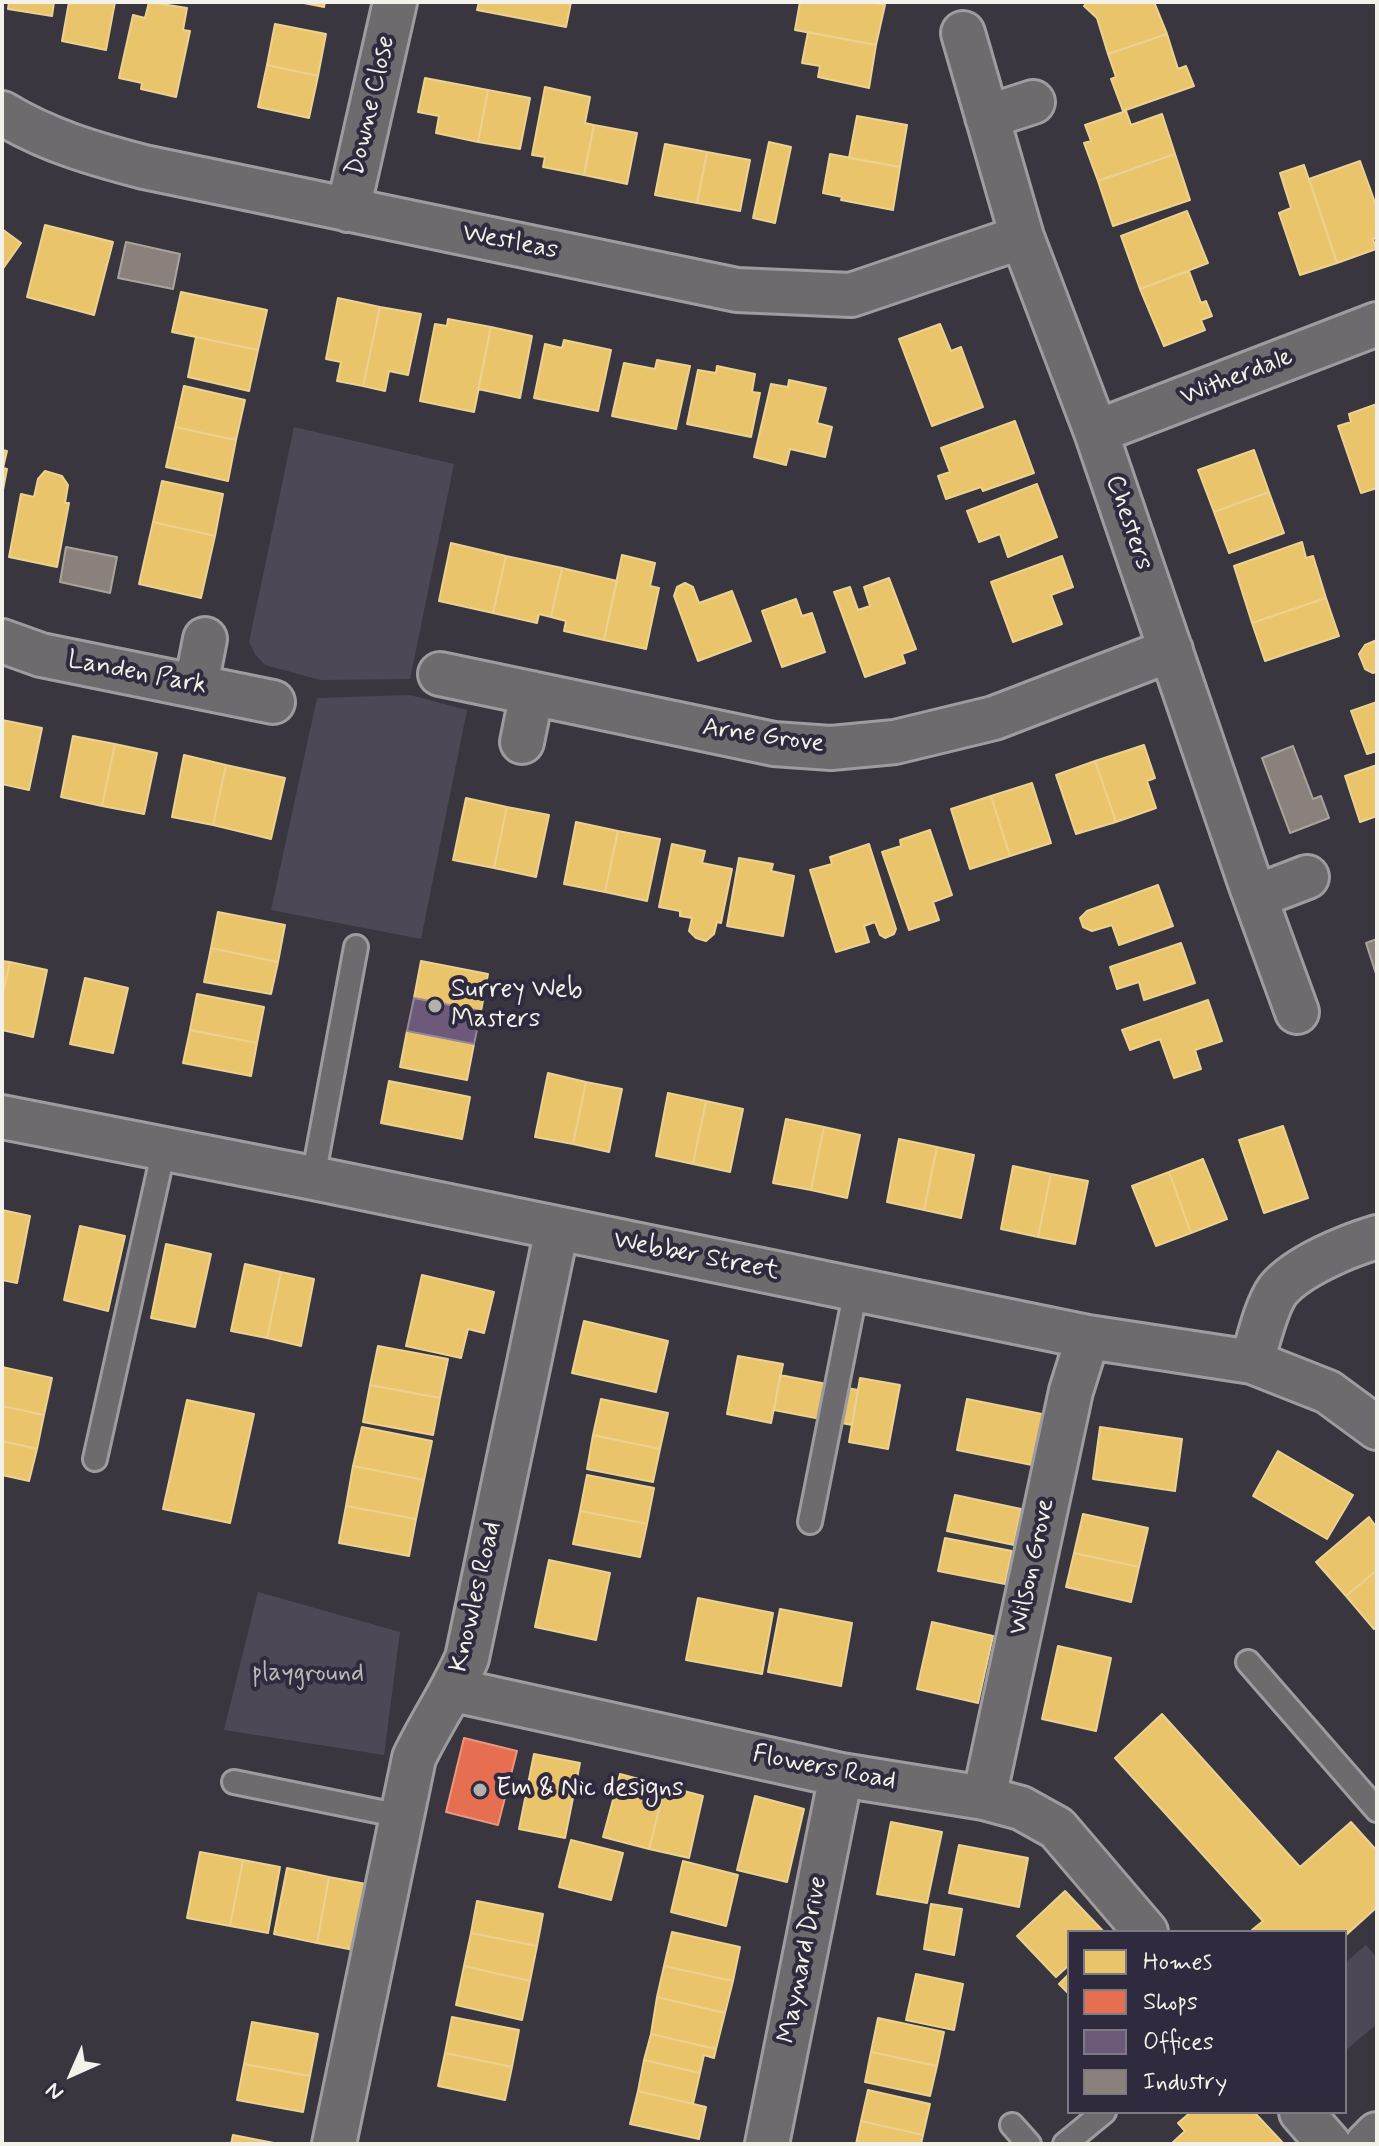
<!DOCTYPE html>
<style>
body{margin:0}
#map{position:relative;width:1379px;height:2146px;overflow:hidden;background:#393640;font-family:Mynerve,sans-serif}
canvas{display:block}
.frame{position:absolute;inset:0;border:4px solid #f4f1e8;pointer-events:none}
.legend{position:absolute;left:1067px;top:1930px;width:280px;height:184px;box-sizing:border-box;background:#2f2a3d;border:2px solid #7e7a81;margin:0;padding:10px 14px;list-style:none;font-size:24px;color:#f4f1e8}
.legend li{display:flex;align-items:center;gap:16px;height:40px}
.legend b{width:40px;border:2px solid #7e7a81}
.north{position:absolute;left:32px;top:2034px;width:80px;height:80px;-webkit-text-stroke:6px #2f2a3d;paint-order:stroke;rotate:225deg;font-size:22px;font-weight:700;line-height:32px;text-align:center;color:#f4f1e8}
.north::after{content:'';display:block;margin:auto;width:28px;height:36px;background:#f4f1e8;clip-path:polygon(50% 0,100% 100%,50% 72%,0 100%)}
</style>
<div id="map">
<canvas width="1379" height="2146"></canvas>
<div class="frame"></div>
<ul class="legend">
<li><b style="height:22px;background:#e9c46a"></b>Homes</li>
<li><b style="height:22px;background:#e76f51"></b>Shops</li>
<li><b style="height:22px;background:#6d597a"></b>Offices</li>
<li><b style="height:22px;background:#8a817c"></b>Industry</li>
</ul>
<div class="north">N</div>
</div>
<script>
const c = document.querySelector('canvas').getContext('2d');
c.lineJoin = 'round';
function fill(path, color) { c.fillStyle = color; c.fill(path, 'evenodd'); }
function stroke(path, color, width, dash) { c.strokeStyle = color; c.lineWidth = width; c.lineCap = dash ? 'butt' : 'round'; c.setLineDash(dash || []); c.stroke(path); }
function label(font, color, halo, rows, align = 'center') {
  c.font = font + ' Mynerve,sans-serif'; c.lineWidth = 8; c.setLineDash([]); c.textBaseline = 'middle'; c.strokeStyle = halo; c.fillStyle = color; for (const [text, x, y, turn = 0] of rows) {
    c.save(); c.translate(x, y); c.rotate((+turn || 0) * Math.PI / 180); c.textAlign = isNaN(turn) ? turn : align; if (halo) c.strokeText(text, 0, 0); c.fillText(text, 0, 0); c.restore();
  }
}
const green = new Path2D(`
 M294,427l160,37 -44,215 -90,1 -55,-15 -10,-11 -6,-12z
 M410,695l57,15 -46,229 -150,-29 46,-212z
 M258,1592l142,40 -16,123 -160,-25z
 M1366,1945l11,13v66l-32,27v-88z`);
const homes = new Path2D(`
 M9,2h45l-2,14 -44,-7z
 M69,2h46l-9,48 -44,-9z
 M149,2l38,6 -4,22 7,1 -14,66 -35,-8 1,-6 -23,-5 14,-63 12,3z
 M299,2h26l-1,5z
 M479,2h92l-5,25 -89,-17z
 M800,2h71l14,3 -9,40 -81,-15z
 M1087,2h67l13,32 -59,20 -11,-36 -13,-12z
 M275,24l51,10 -8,42 -51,-11z
 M808,32l68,13 -7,43 -51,-11 2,-11 -18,-3z
 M1167,34l11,35 8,-3 8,20 -71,25 -12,-32 5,-2 -8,-23z
 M267,65l51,11 -9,42 -51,-11z
 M425,78l63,12 -10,52 -42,-9 3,-17 -21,-4z
 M545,87l45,10 -5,26 9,2 -10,50 -41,-8 2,-10 -13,-2z
 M488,90l42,8 -10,51 -42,-7z
 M1126,111l5,14 31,-11 13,40 -77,27 -14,-38 7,-2 -6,-16z
 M857,116l50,9 -7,42 -51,-9z
 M594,125l43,8 -10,51 -43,-9z
 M769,142l22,5 -16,76 -22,-5z
 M665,144l42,8 -10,51 -42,-8z
 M707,152l43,8 -10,51 -43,-8z
 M830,154l70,13 -7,43 -52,-10 1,-3 -19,-4z
 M1175,154l15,46 -77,26 -15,-45z
 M1360,161l17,47v30l-4,1 3,10 -39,14 -28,-84z
 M1304,165l33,98 -37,12 -21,-62 12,-5 -11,-35z
 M1187,211l21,52 -68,26 -19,-53z
 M45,225l68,17 -19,73 -67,-18z
 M2,229l19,14 -19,27z
 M1189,271l12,32 5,-2 6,15 -11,4 4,10 -41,16 -24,-57z
 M181,292l86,18 -9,40 -86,-18z
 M338,298l42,9 -17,79 -26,-5 4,-19 -15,-3z
 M380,307l41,7 -13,61 -19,-4 -4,20 -22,-5z
 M448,319l43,8 -17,85 -54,-11 15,-77 12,2z
 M940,324l11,27 10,-4 22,60 -51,19 -33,-87z
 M491,327l41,9 -12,62 -42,-9z
 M196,337l62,13 -9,41 -61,-14z
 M564,340l47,10 -13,61 -64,-13 11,-54 17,4z
 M657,360l33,6 -14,63 -64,-13 12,-53 31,6z
 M717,366l38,8 -3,18 8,1 -9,44 -64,-13 11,-54 18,3z
 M789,380l37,8 -9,35 15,4 -7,30 -35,-8 -4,16 -32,-8 17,-73 17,3z
 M184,386l61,14 -9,40 -61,-13z
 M1377,404v84l-16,5 -23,-67 13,-4 -2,-8z
 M1015,421l19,52 -51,18 -2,-4 -35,12 -8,-23 12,-4 -9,-24z
 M175,427l61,13 -8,41 -62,-14z
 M2,450l5,1 -4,17 4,1 -5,26z
 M1254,450l15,42 -55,20 -16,-42z
 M45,471l17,5 6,9 -3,18h4l-12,64 -48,-10 12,-63 13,3 4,-18z
 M162,481l61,13 -8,42 -62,-14z
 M1037,484l20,53 -49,20 -8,-23 -21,8 -12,-31z
 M1269,492l15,41 -55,20 -15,-41z
 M153,522l62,14 -14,62 -62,-14z
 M1302,542l4,16 7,-2 13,42 -74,25 -18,-57z
 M451,543l55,13 -13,57 -54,-12z
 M622,555l33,8 -5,23 9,2 -13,61 -42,-9z
 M506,556l56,12 -11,49 -12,-3 -2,9 -44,-10z
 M1062,556l11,31 -22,8 11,29 -49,18 -22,-60z
 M562,568l55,13 -13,59 -40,-9 2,-10 -15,-4z
 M889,578l27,71 -14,5 3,9 -40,14 -31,-85 16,-5 8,23 12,-4 -6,-19z
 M685,583l8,4 6,16 33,-12 19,50 -53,20 -24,-65 3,-9z
 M1326,598l13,38 -74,25 -13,-38z
 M796,599l6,17 10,-3 13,39 -43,15 -20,-56z
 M1377,640v31l-4,2 -8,-4 -6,-15 6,-9z
 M1377,702v49l-10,3 -16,-43z
 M2,720l40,8 -13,62 -27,-6z
 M73,736l42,8 -13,62 -41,-9z
 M115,744l42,9 -13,61 -42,-8z
 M1144,745l11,33 -8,3 9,27 -40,14 -21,-61z
 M184,755l42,10 -13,60 -41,-8z
 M1095,761l21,61 -40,12 -20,-59z
 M226,765l59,13 -14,61 -58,-14z
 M1377,765v51l-17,6 -15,-46z
 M1032,783l19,60 -41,13 -19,-60z
 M991,796l19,60 -40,13 -19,-60z
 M466,798l41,9 -13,61 -41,-8z
 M507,807l42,8 -13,62 -42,-9z
 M576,822l42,9 -13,61 -41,-8z
 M930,830l22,65 -19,7 6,18 -30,10 -27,-78 19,-6 -1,-6z
 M618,831l42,8 -13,62 -42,-9z
 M672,844l33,7 -3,12 30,6 -11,54 -4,-1 -3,12 -8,7 -10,-3 -7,-7 3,-13 -12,-2v-5l-21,-4z
 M869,844l27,85 -2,5 -9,4 -5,-3 -5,-13 -11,4 5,16 -33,10 -26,-82 22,-6 -2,-7z
 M739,858l34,6 -2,7 23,5 -11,60 -56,-10z
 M1158,885l15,41 -54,19 -7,-20 -20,6 -9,-4 -3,-9 7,-7z
 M218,912l67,13 -7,37 -67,-14z
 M1181,943l14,40 -51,17 -5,-18 -22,7 -7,-22z
 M211,948l67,14 -7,32 -67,-12z
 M2,961l8,1 -8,35z
 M421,961l67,13 -7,37 -67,-13z
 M10,962l37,8 -14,67 -31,-7v-33z
 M85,978l43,10 -15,65 -43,-9z
 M197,994l67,13 -7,36 -67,-13z
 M1208,1000l14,41 -27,9 6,19 -27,9 -14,-39 -30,11 -8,-20z
 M190,1030l67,13 -6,33 -68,-13z
 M407,1031l67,13 -7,36 -67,-13z
 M548,1073l38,9 -13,62 -38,-7z
 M389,1081l81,16 -8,42 -81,-16z
 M586,1082l36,7 -13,63 -36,-8z
 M668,1093l38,8 -13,63 -37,-8z
 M706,1101l37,8 -13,63 -37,-8z
 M786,1119l38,8 -13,63 -38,-7z
 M1283,1126l25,72 -44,15 -25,-73z
 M824,1127l36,8 -13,63 -36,-8z
 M899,1139l38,8 -13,63 -37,-8z
 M937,1147l37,8 -13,63 -37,-8z
 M1203,1159l24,60 -36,14 -22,-61z
 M1013,1166l38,8 -13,63 -37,-8z
 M1169,1172l22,61 -35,13 -24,-60z
 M1051,1174l37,7 -13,63 -37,-7z
 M2,1210l28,6 -13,67 -15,-3z
 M80,1226l45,10 -17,75 -44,-11z
 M166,1244l45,10 -16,73 -44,-9z
 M245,1264l36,8 -14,66 -36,-7z
 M281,1272l33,7 -13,67 -34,-8z
 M422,1275l72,17 -10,41 -16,-4 -7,29 -55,-12z
 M584,1321l84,20 -12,51 -84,-19z
 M378,1346l70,13 -8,39 -70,-13z
 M738,1356l45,8 -12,59 -44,-9z
 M2,1367l50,11 -8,37 -42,-9z
 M780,1375l78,15 -6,35 -78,-15z
 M860,1378l40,7 -12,64 -39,-7z
 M370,1385l70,13 -7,37 -70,-13z
 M601,1399l67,14 -8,36 -67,-14z
 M967,1399l80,16 -10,51 -80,-16z
 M187,1400l67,14 -24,109 -67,-14z
 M2,1406l42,9 -7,34 -35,-8z
 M362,1427l70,14 -8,39 -71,-14z
 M1100,1427l82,12 -7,52 -82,-12z
 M593,1435l67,14 -7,33 -66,-13z
 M2,1441l35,8 -8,32 -27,-6z
 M1278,1451l75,44 -26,44 -74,-43z
 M353,1466l71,14 -8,39 -70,-13z
 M587,1475l67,13 -7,36 -67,-13z
 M955,1495l66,14 -7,36 -67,-14z
 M346,1506l70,13 -7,37 -70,-13z
 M580,1511l67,13 -7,33 -67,-13z
 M1083,1514l65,14 -9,39 -65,-14z
 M1369,1517l8,11v42l-31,26 -30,-34z
 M945,1538l67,13 -7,33 -67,-13z
 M1074,1553l65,14 -8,35 -65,-15z
 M549,1560l61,13 -14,67 -61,-13z
 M1377,1570v56l-3,3 -28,-33z
 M698,1598l75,15 -11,61 -76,-14z
 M780,1609l72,14 -11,63 -73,-14z
 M932,1622l61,14 -15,67 -61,-14z
 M1058,1646l53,12 -15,73 -54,-12z
 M1162,1714l138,153 51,-45 26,29v56l-32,29v-4h-91l-2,-2 11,-9 -148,-163z
 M534,1754l46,9 -15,75 -46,-9z
 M620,1774l45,12 -16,63 -46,-12z
 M665,1786l38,10 -14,62 -40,-9z
 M755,1796l49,13 -17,73 -50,-12z
 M891,1822l51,10 -15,71 -50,-9z
 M571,1840l52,13 -12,47 -52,-13z
 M959,1845l69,13 -9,49 -70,-14z
 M200,1852l43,8 -13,66 -43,-8z
 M243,1860l37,7 -12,66 -38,-7z
 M683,1861l55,14 -12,51 -55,-14z
 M287,1868l42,9 -12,66 -43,-9z
 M329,1877l37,7 -12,66 -37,-7z
 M1065,1891l39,41h-35v33l-13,12 -39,-41z
 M477,1901l66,13 -6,32 -66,-13z
 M931,1904l31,5 -8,46 -30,-6z
 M672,1932l68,15 -7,34 -69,-15z
 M471,1933l66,13 -7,35 -66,-15z
 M464,1966l66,15 -8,39 -66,-15z
 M664,1966l69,15 -8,32 -68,-16z
 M916,1974l47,10 -9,46 -48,-10z
 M1069,1974v20l-10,-10z
 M657,1997l68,16 -9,36 -65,-15z
 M452,2017l67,13 -7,37 -67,-14z
 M878,2018l66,14 -7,34 -66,-14z
 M252,2022l66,12 -8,42 -66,-12z
 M651,2034l65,15 -2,9 -10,-3 -4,18 -56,-13z
 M871,2052l66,14 -7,30 -65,-14z
 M445,2053l67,14 -7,33 -67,-14z
 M644,2060l56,13 -7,31 -55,-13z
 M244,2064l66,12 -7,36 -66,-12z
 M868,2090l62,14 -7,31 -62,-14z
 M638,2091l68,16 -7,32 -69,-15z
 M1191,2112h63l29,31 -112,1 14,-13 -7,-8z
 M861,2121l62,14 -2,9h-65z
 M233,2135l46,9h-48z`);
const shops = new Path2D(`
 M464,1738l53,13 -19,74 -52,-13z`);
const offices = new Path2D(`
 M414,998l67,13 -7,33 -67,-13z`);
const industry = new Path2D(`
 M126,242l54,12 -7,35 -55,-11z
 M66,547l51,10 -7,36 -50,-11z
 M1293,746l20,53 8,-3 8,22 -39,15 -28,-75z
 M1377,939v38l-11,-34z`);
const service = new Path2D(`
 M313,1178l43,-231
 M95,1459l69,-310
 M810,1522l46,-233
 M1248,1662l129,148
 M234,1782l167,34
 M1012,2125l17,19
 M1065,2144l39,-32`);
const minor = new Path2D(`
 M963,33l59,204 74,195 154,451 47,129
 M2,113c44,27 92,41 142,54l593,123 114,5 171,-58
 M987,117l46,-15
 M348,210l47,-208
 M1096,432l281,-108
 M2,641l39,14 232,47
 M440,674l334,70 57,4 64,-6 99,-24 177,-68
 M196,685l9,-46
 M522,742l10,-49
 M1255,897l52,-20
 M2,1117l311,61 775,159 164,25 76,30 49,36
 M1252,1362c6,-20 14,-56 26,-72 20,-24 69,-44 99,-53
 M454,1690l387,85 143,23 37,10 36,20 89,104
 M984,1798l87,-407 17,-54
 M1301,2112l28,32
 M334,2144l80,-386c16,-34 38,-65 53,-100l90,-429
 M767,2144l74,-369
 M1367,2144l10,-10`);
const markers = [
 [435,1006,8,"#b3b0ad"],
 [480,1790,8,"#b3b0ad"]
];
const streetNames = [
 ["Downe Close",372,106,-77],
 ["Westleas",510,243,11],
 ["Witherdale",1237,378,-21],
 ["Chesters",1128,523,71],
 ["Landen Park",137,674,11],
 ["Arne Grove",763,737,8],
 ["Webber Street",696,1257,11],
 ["Wilson Grove",1033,1567,-78],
 ["Knowles Road",477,1597,-77],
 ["Flowers Road",824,1769,11],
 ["Maynard Drive",804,1960,-79]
];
const poiNames = [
 ["Surrey Web",451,991],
 ["Masters",451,1021],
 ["Em & Nic designs",496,1790]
];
const parkNames = [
 ["playground",308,1675]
];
fill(green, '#4d4856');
fill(homes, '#e9c46a');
stroke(homes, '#ecd290', 2);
fill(shops, '#e76f51');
stroke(shops, '#eb967e', 2);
fill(offices, '#6d597a');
stroke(offices, '#96879b', 2);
fill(industry, '#8a817c');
stroke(industry, '#aaa39c', 2);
stroke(service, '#9e9c9f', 28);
stroke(minor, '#9e9c9f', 48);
stroke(service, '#6d6b6d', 22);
stroke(minor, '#6d6b6d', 42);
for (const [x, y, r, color] of markers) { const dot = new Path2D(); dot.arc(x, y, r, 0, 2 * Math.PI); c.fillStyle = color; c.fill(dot); stroke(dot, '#2f2a3d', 3); }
label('26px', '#f4f1e8', '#2f2a3d', streetNames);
label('26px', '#f4f1e8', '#2f2a3d', poiNames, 'left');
label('26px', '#bbb7b6', '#2f2a3d', parkNames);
</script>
